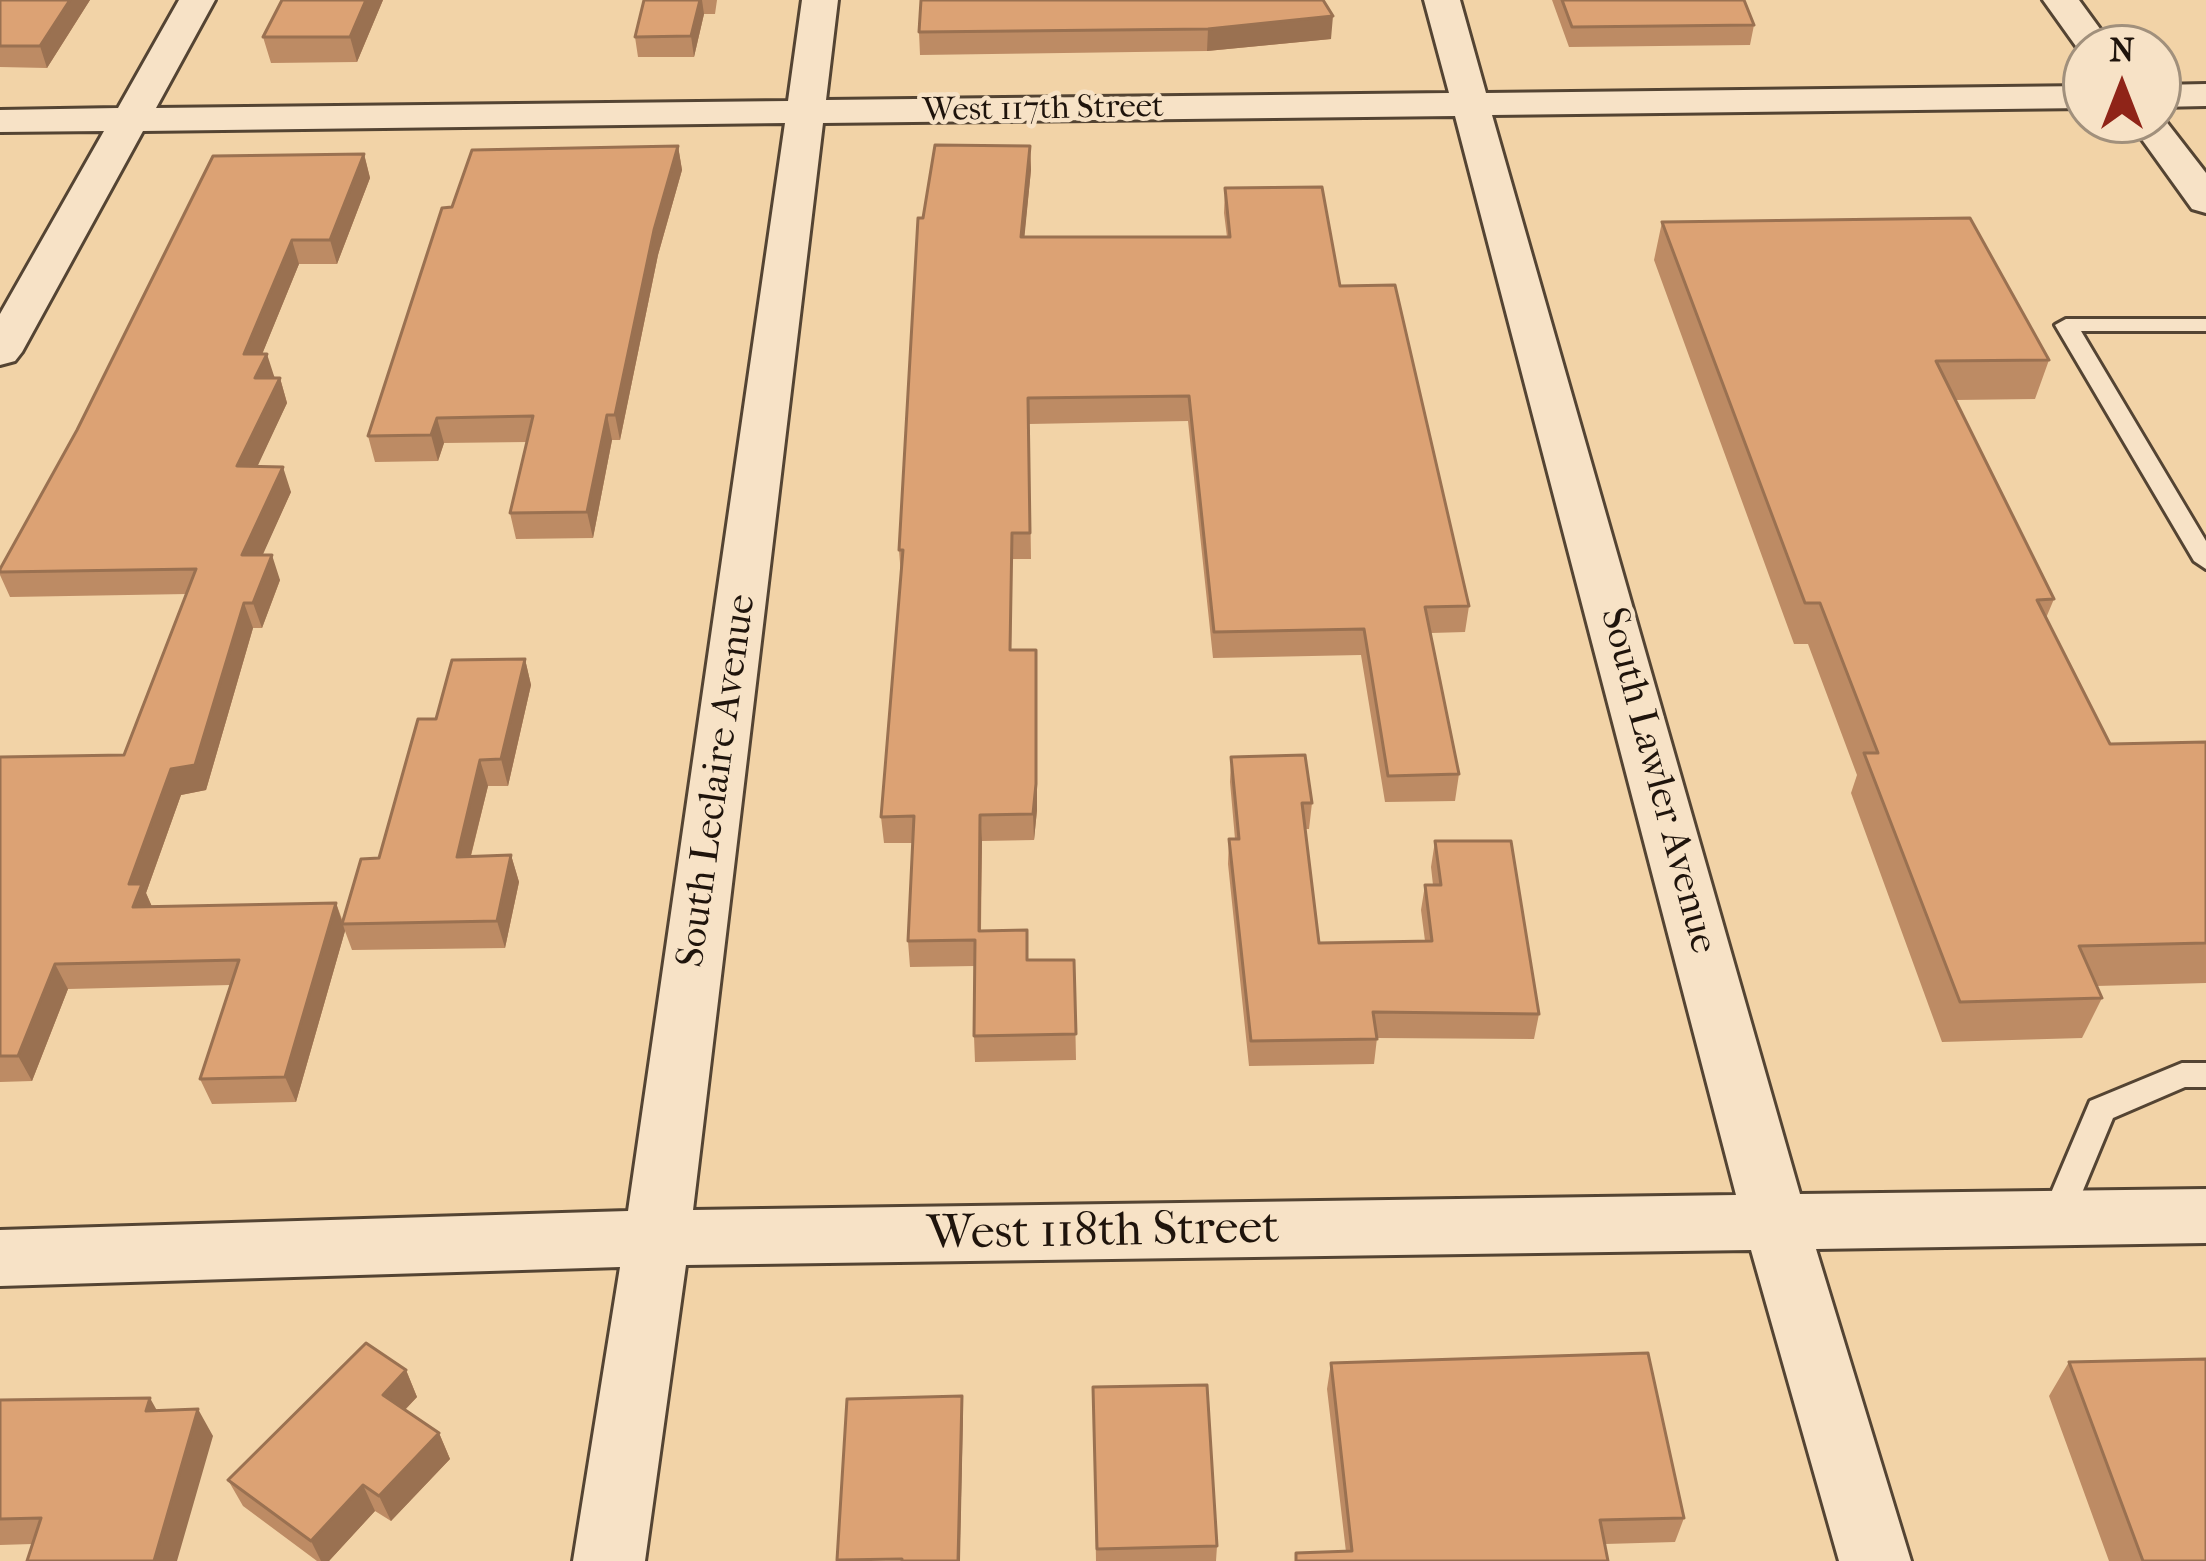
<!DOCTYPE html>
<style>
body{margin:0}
#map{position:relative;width:2206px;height:1561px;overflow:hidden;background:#f2d3a7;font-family:"IM FELL French Canon",serif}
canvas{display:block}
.north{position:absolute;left:2062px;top:24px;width:120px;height:120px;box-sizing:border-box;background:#f7e2c6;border:3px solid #a1907c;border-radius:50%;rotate:0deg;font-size:33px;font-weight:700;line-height:48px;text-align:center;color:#1f140c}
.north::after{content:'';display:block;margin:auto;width:42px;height:54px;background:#8f2418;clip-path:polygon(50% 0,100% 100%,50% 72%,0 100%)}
</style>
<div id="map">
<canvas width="2206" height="1561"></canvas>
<div class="north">N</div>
</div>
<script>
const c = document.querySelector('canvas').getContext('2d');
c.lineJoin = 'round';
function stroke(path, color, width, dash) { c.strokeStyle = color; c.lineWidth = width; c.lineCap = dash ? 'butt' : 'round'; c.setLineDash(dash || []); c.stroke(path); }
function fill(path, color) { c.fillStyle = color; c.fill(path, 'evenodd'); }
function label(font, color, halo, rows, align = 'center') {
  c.font = font + ' "IM FELL French Canon",serif'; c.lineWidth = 9; c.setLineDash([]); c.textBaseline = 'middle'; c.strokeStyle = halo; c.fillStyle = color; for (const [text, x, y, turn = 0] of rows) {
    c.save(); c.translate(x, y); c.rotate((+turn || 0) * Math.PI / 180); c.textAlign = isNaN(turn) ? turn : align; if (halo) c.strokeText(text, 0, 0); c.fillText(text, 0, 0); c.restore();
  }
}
const service = new Path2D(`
 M2066,319h140v12h-125l125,210v28l-12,-8 -139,-236z
 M2182,1063h24v24h-21l-72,31 -46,111 -11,4 -11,-4 -5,-10 50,-118z`);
const minor = new Path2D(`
 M179,0h36l-59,108 632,-7 14,-101h36l-12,100 623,-7 -25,-93h36l26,93 600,-7v22l-594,7 308,1079 406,-5v54l-390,6 95,312h-72l-88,-311 -1065,15 -41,296h-72l47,-294 -620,19v-56l628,-19 157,-1088 -642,8 -121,221 -7,9 -15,4v-51l104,-183 -104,1v-22l118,-2zM1455,116l281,1079 -1043,15 130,-1087z
 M2043,0h36l35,48h-28l-3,8z
 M2206,84v22l-48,1v-22z
 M2158,111l48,62v40l-14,-4 -64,-89h30z`);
const wall = new Path2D(`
 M0,0h90l-43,68 -47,-1z
 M282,0h101l-26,62 -86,1 -8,-26z
 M644,0h73l-2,14h-11l-10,43h-56l-3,-20z
 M921,0l410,39 -124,12 -287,4 -1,-23z
 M1552,0h192l10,25 -4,20 -181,2z
 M678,146l4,24 -24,85 -38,185h-8l-19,98 -77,1 -6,-26 17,-71 -83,1 -6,18 -63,1 -7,-26 84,-229z
 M1030,146l1,24 -7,67h203l-3,-24 1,-25 115,98 129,320 -4,26 -34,1 28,141 -4,27 -70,1 -24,-147 -148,3 -25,-237 -159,3 2,135h-19l-1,91 26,26v134l-3,30 -52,1 -1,90 47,29h46l2,100 -101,2 -1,-26 1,-70 -65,1 -2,-26 4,-98h-28l-3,-26 20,-241 -2,-26z
 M364,154l6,24 -33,86h-38l-37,90 13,24h5l7,25 -30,63 34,26 -29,63 18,25 -18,48h-9l-47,162 -25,5 -35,98 6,14 184,-4 7,19 36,-64 57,-139 89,-60 6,26 -23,101h-20l-17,70 40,-1 8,27 -14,66 -153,2 -7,-19 -49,171 -84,2 -12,-25 30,-94 -162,4 -36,92 -32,1v-325l124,-2 63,-161 -177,3 -10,-22v-6z
 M1662,222l387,138 -14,39 -80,1 99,199 -8,19 64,126 96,-2v241l-110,3 6,12 -20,40 -140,4 -91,-249 6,-18 -49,-131h-14l-140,-384z
 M1231,757l81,46 -3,26h-4l14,114 106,-2 -4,-31 4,-25h8l-2,-18 4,-26 104,173 -5,25 -157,-1 -3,26 -125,2 -21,-202 1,-25h6l-5,-57z
 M2069,1362l137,199h-97l-60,-165z
 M1331,1363l353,155 -9,24 -70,2 3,17h-313l1,-8 50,-1 -19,-163z
 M406,1370l11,27 -12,13 34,23 11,26 -59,62 -16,-10 -46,50h-12l-74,-55 -15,-26z
 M1093,1387l124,159 -1,15h-120z
 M0,1400l157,10 56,26 -181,108 -32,1z`);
const shadedWall = new Path2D(`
 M70,0h20l-43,68 -7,-22z
 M366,0h17l-26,62 -7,-25z
 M700,0h2l2,14 -10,43 -3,-21z
 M1333,16l-2,23 -124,12 1,-22z
 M678,146l4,24 -24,85 -38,185 -5,-25 39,-185z
 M1030,146l1,24 -9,92 -1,-25z
 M364,154l6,24 -33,86 -7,-24z
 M292,240l7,24 -47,115 -8,-25z
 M267,354l8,25 -20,-1z
 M280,378l7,25 -41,88 -9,-25z
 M607,415l5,25 -19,98 -6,-26z
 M437,418l7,25 -6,18 -7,-26z
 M283,467l8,25 -40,89 -9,-26z
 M272,555l8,25 -18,48 -9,-25z
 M244,603l9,25 -47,162 -25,5 -35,98 7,16 -20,-2 -4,-23 42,-115z
 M525,659l6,26 -23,101 -7,-27z
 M1037,676v134l-3,30 -1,-26z
 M480,760l8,26 -24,97 -7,-26z
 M980,815l2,26 -2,116 -1,-26z
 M511,855l8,27 -14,66 -8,-27z
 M336,903l9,28 -49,171 -11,-25z
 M55,964l13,25 -36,92 -14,-25z
 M406,1370l11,27 -23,24 -11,-26z
 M962,1396l1,20 -3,145h-2z
 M150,1398l15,27 -19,-14z
 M198,1409l15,27 -36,125h-23z
 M439,1433l11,26 -59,62 -12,-25z
 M363,1485l12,26 -46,50h-8l-10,-20z`);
const building = new Path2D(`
 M0,0h70l-30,46h-40z
 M282,0h84l-16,37h-87z
 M644,0h56l-9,36 -56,1z
 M921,0h402l10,16 -125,13 -289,3z
 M1562,0h182l10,25 -182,2z
 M935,145l95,1 -9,91h209l-5,-49 97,-1 18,99 55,-1 74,321 -44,1 34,167 -71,2 -24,-147 -150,3 -25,-236 -161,2 2,135h-18l-2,117h26v134l-3,30 -53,1 -1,116 48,-1v30h47l2,74 -102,2 1,-96 -67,1 6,-125 -33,1 22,-267h-4l19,-332h5z
 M678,146l-24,84 -39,185h-8l-20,97 -77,1 23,-97 -96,2 -6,17 -63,1 74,-228 10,-1 20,-57z
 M364,154l-34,86h-38l-48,114h23l-12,24h25l-43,88 46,1 -41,88h30l-19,48h-9l-49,162 -24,4 -42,115h13l-9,23 203,-4 -51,174 -85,2 39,-119 -184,4 -37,92h-18v-299l124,-2 72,-186 -196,3v-3l77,-139 136,-274z
 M1970,218l79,142 -113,1 118,238 -17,1 73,144 96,-2v201l-127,3 23,52 -142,4 -96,-249h14l-58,-150h-15l-143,-381z
 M525,659l-24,100 -21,1 -23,97 54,-2 -14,66 -155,3 19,-65 18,-1 39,-139h18l16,-59z
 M1305,755l7,48h-10l17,140 113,-2 -7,-56h16l-6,-44h76l28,173 -166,-2 4,27 -126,2 -22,-202h10l-8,-82z
 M366,1343l40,27 -23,25 56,38 -60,63 -16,-11 -52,56 -83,-61z
 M1648,1353l36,165 -84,2 8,41h-312v-8l56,-2 -21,-188z
 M2206,1359v202h-63l-74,-199z
 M1207,1385l10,161 -120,3 -4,-162z
 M962,1396l-4,165h-56v-2l-65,1 10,-161z
 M150,1398l-4,13 52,-2 -44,152h-127l14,-43 -41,1v-119z`);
const farStreetnames = [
 ["West 117th Street",1043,110,-1]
];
const streetNames = [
 ["South Leclaire Avenue",718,781,-82],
 ["South Lawler Avenue",1657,781,75]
];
const nearStreetnames = [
 ["West 118th Street",1103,1233,-1]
];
stroke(service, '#544433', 6);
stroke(minor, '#544433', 6);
fill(service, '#f7e2c6');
fill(minor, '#f7e2c6');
fill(wall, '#bd8b64');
fill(shadedWall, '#9a7151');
fill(building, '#dca274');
stroke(building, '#9a7151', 3);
label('33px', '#1f140c', '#f7e2c6', farStreetnames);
label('39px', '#1f140c', '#f7e2c6', streetNames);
label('48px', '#1f140c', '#f7e2c6', nearStreetnames);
</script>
